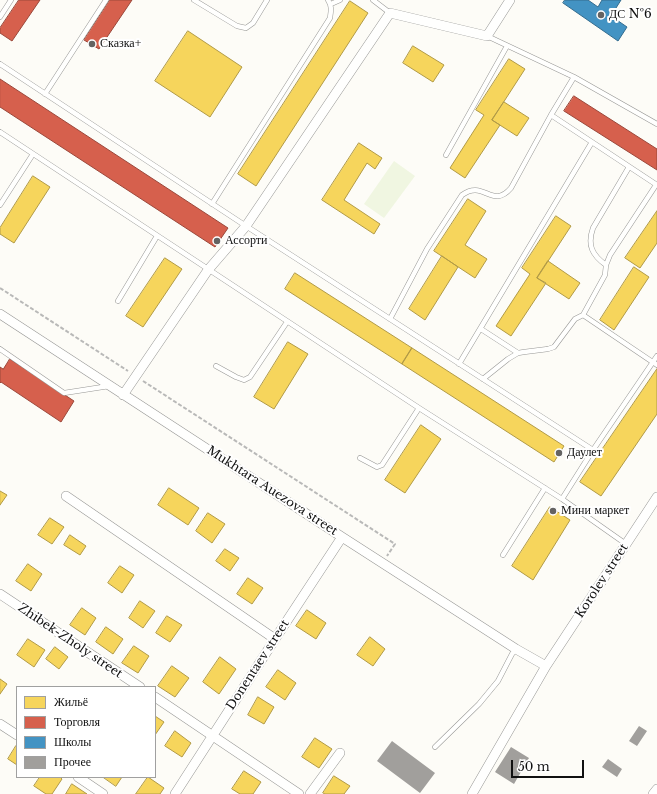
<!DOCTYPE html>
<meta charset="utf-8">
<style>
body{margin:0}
#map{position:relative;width:657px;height:794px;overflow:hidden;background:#fdfcf7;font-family:"Libre Baskerville",serif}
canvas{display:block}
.legend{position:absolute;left:16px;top:686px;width:140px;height:92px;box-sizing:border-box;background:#fff;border:1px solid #a0a0a0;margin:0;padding:5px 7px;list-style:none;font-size:12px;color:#111}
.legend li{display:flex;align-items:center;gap:8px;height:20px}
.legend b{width:20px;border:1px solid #a0a0a0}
.scale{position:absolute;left:511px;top:760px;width:73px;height:18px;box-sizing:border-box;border:2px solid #111;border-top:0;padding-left:5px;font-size:12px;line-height:14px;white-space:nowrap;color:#111;-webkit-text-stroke:3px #fff;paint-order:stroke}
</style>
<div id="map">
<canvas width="657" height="794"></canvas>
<ul class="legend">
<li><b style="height:11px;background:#f6d55c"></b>Жильё</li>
<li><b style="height:11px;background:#d6604d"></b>Торговля</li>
<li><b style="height:11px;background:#4393c3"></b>Школы</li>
<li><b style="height:11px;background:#a19f9c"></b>Прочее</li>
</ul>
<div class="scale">50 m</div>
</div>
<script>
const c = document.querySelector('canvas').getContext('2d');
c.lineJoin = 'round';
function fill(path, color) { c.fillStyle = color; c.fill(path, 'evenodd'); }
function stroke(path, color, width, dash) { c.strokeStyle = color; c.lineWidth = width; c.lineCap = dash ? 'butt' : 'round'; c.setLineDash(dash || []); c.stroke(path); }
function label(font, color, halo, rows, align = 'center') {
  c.font = font + ' "Libre Baskerville",serif'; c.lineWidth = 4; c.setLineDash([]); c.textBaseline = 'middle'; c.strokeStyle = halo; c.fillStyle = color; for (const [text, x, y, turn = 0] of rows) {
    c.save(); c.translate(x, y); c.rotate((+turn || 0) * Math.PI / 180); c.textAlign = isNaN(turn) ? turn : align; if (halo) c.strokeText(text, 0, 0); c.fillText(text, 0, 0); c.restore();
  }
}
const pitch = new Path2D(`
 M394,161l21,15 -31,42 -20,-14z`);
const homes = new Path2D(`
 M350,1l18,12 -112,173 -18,-12z
 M188,31l54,36 -32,50 -55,-36z
 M413,46l31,19 -11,17 -30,-19z
 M509,59l16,10 -33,51 8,5 -35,53 -15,-10 34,-53 -8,-5z
 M504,102l25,16 -12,18 -25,-16z
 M359,143l23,15 -7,11 -8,-6 -23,37 36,24 -6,10 -52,-34z
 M33,176l17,11 -36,56 -14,-9v-6z
 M468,199l18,12 -21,34 22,14 -12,19 -41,-27z
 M657,211v32l-17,25 -15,-10z
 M556,216l15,10 -34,52 9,5 -35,53 -15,-10 34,-52 -8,-6z
 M442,256l16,11 -33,53 -16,-11z
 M165,258l17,11 -39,58 -17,-11z
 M548,261l32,22 -11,16 -32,-21z
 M634,267l15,10 -35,53 -14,-10z
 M295,273l117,75 -10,16 -117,-75z
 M288,342l20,12 -34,55 -20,-12z
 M412,348l152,98 -10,16 -152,-98z
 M657,369v45l-56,82 -21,-14z
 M421,425l20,14 -36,54 -20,-13z
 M169,488l30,20 -11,17 -30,-20z
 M0,491l7,4 -7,10z
 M550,507l20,13 -37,60 -21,-14z
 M208,513l17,11 -13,19 -16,-12z
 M50,518l14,9 -12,17 -14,-9z
 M70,535l16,11 -6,9 -16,-10z
 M225,549l14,9 -9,13 -14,-10z
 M28,564l14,10 -11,17 -15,-10z
 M120,566l14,9 -12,18 -14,-10z
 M248,578l15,10 -11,16 -15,-10z
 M140,601l15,10 -12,17 -14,-10z
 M82,608l14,10 -11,17 -15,-10z
 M307,610l19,13 -10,16 -20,-13z
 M167,616l15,9 -12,17 -14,-9z
 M106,627l17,12 -10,15 -17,-12z
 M370,637l15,12 -12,17 -16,-11z
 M28,639l17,11 -11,17 -17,-12z
 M134,646l15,10 -11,17 -16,-10z
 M55,647l13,10 -9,12 -13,-10z
 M220,657l16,12 -17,25 -16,-12z
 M172,666l17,12 -14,19 -17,-11z
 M278,670l18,13 -11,17 -19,-13z
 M0,679l7,5 -7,10z
 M258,697l16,10 -10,17 -16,-9z
 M155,716l9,6 -9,13z
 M175,731l16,12 -9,14 -17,-11z
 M315,738l17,11 -13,19 -17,-11z
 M16,746l1,1v18l-9,-6z
 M244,771l17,11 -8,12h-13l-8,-5z
 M334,776l16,10 -6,8h-19l-2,-1z
 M40,777h20l2,2 -10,15h-6l-12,-8z
 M103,777h19l-6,9z
 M148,777l16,11 -4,6h-24z
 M72,784l15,10h-21z`);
const shops = new Path2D(`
 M19,0h21l-28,41 -12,-8v-5z
 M110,0h22l-33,49 -15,-9z
 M0,79l228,149 -13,19 -215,-140z
 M574,96l83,53v21l-93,-59z
 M10,359l64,42 -13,21 -60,-40 -1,1v-16l3,2z`);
const schools = new Path2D(`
 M565,0h23l10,7 4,-7h19l-10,16 16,11 -9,14 -55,-38z`);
const building = new Path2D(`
 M639,726l8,5 -10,15 -8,-5z
 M392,741l43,32 -15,20 -43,-32z
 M511,747l18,11 -15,26 -19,-12z
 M608,759l14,10 -5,8 -15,-10z`);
const path = new Path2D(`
 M0,288l128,83
 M143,381l252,163 -8,12`);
const lane = new Path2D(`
 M194,0l43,26 9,2 7,-5 14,-23
 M373,0l17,13
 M331,4l9,-4
 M0,17l11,-17
 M487,36l87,41 83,47
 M0,64l246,162 347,224
 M45,94l61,-94
 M551,115l106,70
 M0,132l419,276 143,91 64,45
 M446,155l61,-109
 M212,204l118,-186c1,-7 2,-12 -2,-18
 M0,205l33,-51
 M606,265c-14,-10 -19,-20 -13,-37l36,-61
 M118,301l39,-65
 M583,315l74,50
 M390,319l37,-70 35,-54c22,-16 30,15 49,-7l40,-73 23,-38
 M481,329l37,24
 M0,349l64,44 45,-7
 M459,364l133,-222
 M216,366l20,11 8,3 6,-3 37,-55
 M483,379l25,-20 10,-6 6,-1 24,-3 6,-2 21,-28 8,-4 22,-40 1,-10 4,-10 46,-70
 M360,458l17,9 5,-2 37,-57
 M562,499l31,-49 64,-94
 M503,555l42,-67
 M435,747l44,-43 19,-23 14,-27 4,-5`);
const street = new Path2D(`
 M0,314l342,223 174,112 30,17
 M123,395l85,-125 38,-44 144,-213 97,23 23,-36
 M66,496l209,143
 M0,594l140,93
 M155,697l144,97
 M0,724l17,11
 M78,777l25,17
 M175,794l100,-155 67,-102
 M310,794l30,-41
 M472,794l74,-128 50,-76 61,-93
 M653,794l4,-5`);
const markers = [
 [601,15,4,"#646362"],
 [92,44,4,"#646362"],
 [217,241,4,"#646362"],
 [559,453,4,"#646362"],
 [553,511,4,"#646362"]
];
const poiNames = [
 ["ДС №6",609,15],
 ["Сказка+",100,44],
 ["Ассорти",225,241],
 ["Даулет",567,453],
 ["Мини маркет",561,511]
];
const streetNames = [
 ["Mukhtara Auezova street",272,491,33],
 ["Korolev street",602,581,-57],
 ["Zhibek-Zholy street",70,641,34],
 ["Donentaev street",258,665,-57]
];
fill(pitch, '#f0f6e1');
fill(homes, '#f6d55c');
stroke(homes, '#b19a46', 1);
fill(shops, '#d6604d');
stroke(shops, '#9b483b', 1);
fill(schools, '#4393c3');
stroke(schools, '#346c8e', 1);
fill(building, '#a19f9c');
stroke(lane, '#979795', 5.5);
stroke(street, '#979795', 10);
stroke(path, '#b9b9b8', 2, [4, 2]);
stroke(lane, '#fffffe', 4.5);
stroke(street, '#fffffe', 9);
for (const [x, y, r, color] of markers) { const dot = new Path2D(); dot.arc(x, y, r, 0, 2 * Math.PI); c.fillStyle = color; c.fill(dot); stroke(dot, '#fff', 1.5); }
label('12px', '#111', '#fff', poiNames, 'left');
label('12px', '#111', '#fff', streetNames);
</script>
